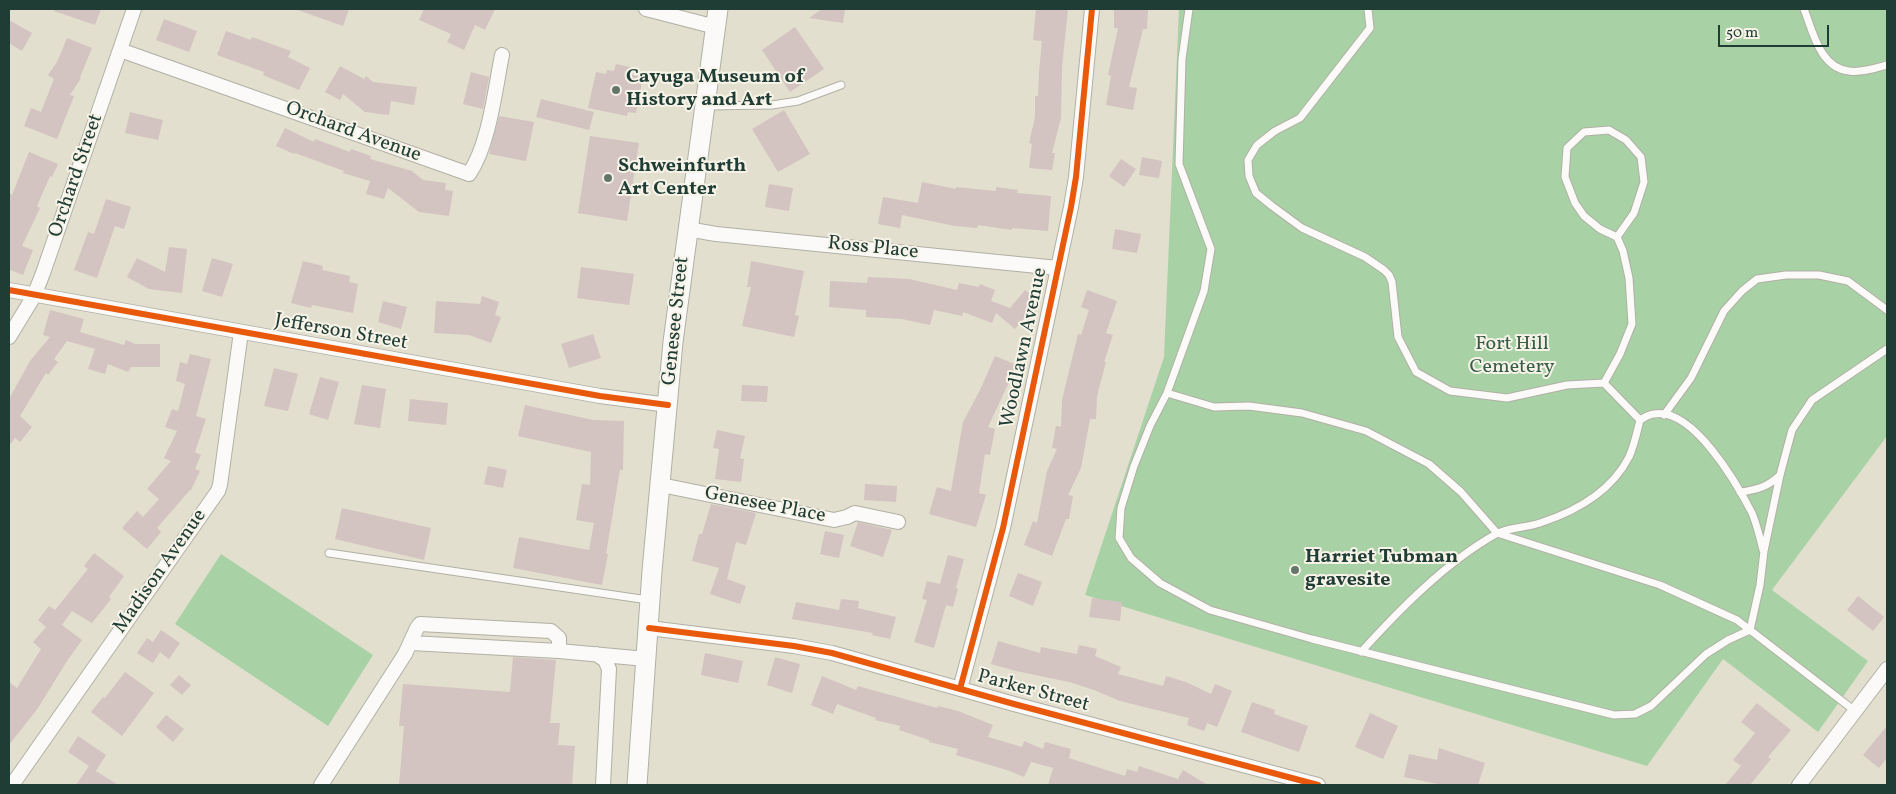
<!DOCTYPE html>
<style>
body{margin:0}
#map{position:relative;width:1896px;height:794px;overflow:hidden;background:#e3dfce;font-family:Vollkorn,serif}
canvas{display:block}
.frame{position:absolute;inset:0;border:10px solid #1f3d34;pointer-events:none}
.scale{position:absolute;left:1718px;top:25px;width:111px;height:22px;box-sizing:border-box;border:2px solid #1f3d34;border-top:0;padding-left:6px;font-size:15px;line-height:18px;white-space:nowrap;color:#1f3d34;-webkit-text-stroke:4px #f7f3e8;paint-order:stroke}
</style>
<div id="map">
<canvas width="1896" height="794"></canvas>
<div class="frame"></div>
<div class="scale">50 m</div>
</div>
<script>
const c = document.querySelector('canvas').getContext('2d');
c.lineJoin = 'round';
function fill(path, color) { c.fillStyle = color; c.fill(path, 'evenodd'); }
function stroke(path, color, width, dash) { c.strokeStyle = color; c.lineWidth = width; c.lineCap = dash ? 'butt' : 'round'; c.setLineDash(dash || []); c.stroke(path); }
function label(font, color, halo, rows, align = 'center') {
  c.font = font + ' Vollkorn,serif'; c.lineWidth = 4; c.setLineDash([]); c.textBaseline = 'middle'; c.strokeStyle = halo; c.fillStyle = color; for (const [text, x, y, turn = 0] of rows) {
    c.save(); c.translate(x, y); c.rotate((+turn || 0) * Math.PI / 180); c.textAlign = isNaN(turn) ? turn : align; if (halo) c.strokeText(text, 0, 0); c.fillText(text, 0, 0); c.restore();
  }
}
const green = new Path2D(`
 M1179,9h708v427l-115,154 96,71 -50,71 -95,-73 -76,107 -562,-171 79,-238z
 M221,554l152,101 -45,71 -153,-102z`);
const building = new Path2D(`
 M54,9h47l-6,16 -41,-14z
 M298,9h51l-6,17 -45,-16z
 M424,9h71l-10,21 -10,-5 -11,25 -17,-8 4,-8 -32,-14z
 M822,9h23l-2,14 -34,-5z
 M1036,9h32l-6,58 -1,51 -9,35h3l-3,17 -23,-2 3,-24 -3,-1 6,-26v-21h3l1,-24 3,-31 -9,-1z
 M1114,9h34l-1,20h-4l-14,58 8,1 -4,22 -27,-5 5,-29 -3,-1 10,-47h-4z
 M164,19l33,12 -8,21 -33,-12z
 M9,20l23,13 -10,18 -13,-8z
 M795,27l29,42 -34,23 -28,-42z
 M226,31l25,9 1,-3 39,14 -3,6 22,11 -11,22 -36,-15 1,-3 -47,-17z
 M67,38l25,10 -12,29 1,1 -11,17 4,1 -17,43 -33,-13 7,-18 10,4 13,-33 -6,-4 9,-13z
 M616,64l18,4 -2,7 11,2 -7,36 -8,-1 -1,4 -39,-8 8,-36 10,2 1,-4 7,1z
 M340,66l24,13 2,-3 7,6 44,5 -3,18 -23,-4 -2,14 -24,-3 -22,-18 -3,6 -15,-8z
 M471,72l18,5 -6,32 -20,-5z
 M541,99l53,13 -5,18 -53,-13z
 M784,110l26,44 -32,18 -26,-43z
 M130,112l33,8 -5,20 -33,-7z
 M499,116l35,6 -8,39 -37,-7z
 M285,128l29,14 1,-3 35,13 1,-3 20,7 -1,3 42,12 11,9 23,3 -1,7 8,1 -4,25 -30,-4 -31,-24 -4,11 -18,-5 4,-13 -27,-8 1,-2 -49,-18 -1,1 -18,-8z
 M590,136l49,7 -12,78 -49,-8z
 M29,152l29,12 -6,13 -2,-1 -13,30 3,2 -18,38 11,4 -10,25 -13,-5 -1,3v-80l3,2z
 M1142,157l20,4 -3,17 -20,-3z
 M1121,159l15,10 -12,18 -15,-11z
 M922,182l34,7v-2l40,4v-4l22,3 -1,3 34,3 -3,35 -36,-3v2l-34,-5 -1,3 -22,-2 -53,-11 -2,13 -22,-4 5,-27 35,6z
 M769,184l24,4 -4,23 -24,-4z
 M106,199l25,8 -7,22 -9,-3 -18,52 -23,-8 14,-38 6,2z
 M1115,229l26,5 -4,19 -25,-4z
 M169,247l18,2 -5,44 -33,-4 -22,-12 10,-19 28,14z
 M212,258l21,6 -11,33 -20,-6z
 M303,261l20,5 -1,4 28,6 -1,6 9,2 -5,29 -41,-8 -1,3 -20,-5z
 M751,261l53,10 -9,44 4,1 -5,21 -52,-11 9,-39h-4z
 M581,267l53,7 -5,31 -52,-7z
 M868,277l41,2 48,11 2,-7 20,4 1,-3 15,6 -4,11 19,7 15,-18 14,11 -24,28 -19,-16 -4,10 -29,-11 -1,4 -28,-6 -4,15 -28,-6 -36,-2v-7l-37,-3 1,-26 37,2z
 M1087,290l30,11 -11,32 7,2 -9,27h2l-9,34 -1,23h-6l-9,49 -13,27 5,1 -4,23h-3l-14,37 -28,-11 9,-24 4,2 10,-52 10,-22 -5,-1 4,-22 5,1 1,-27 16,-66 3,1 8,-25 -8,-3z
 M482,296l17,6 -4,13 6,2 -10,26 -22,-8 -35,-2 2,-32 44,3z
 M383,301l24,6 -6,22 -23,-7z
 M50,310l34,9 -4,13 44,13 2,-5 9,4h25v23h-29l-3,5 -20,-8 -3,10 -17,-5 7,-20 -28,-8 -13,18 4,3 -10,13 -2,-2 -26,43 12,11 -12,15 -5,-4 -6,8v-47l21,-38 20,-24 -7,-2z
 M593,334l8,24 -32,10 -8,-24z
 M190,354l21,5 -15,57 10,3 -11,33 6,3 -6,14 5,2 -9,19h-1l-33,38 4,4 -14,17 -25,-21 15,-17 6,6 16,-18 -12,-10 24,-28 -7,-3 13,-27 -12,-4 7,-18 6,2 7,-27 -9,-3 4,-19 7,2z
 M995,356l22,9 -29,62 7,2 -5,26 -5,-1 -6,39 7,2 -10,32 -47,-13 8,-27 14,4 12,-69 17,-32z
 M274,368l24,6 -10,37 -24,-5z
 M320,377l19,5 -11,38 -19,-6z
 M362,385l24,4 -6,39 -26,-4z
 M742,385l26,1 -1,16 -26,-1z
 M410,399l38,4 -2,22 -38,-4z
 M525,405l68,15 31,1 -1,49h-3l-14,84h2l-6,31 -89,-17 6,-31 70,13 5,-27 -18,-3 6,-36 8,1 1,-33 -73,-16z
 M717,430l28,6 -5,22 4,1 -3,23 -26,-3 4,-30 -6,-1z
 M488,466l19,4 -4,18 -19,-4z
 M865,484l32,2 -1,16 -32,-2z
 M711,504l45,9 -10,32 -10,-3 -9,37 19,7 -6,18 -30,-10 9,-26 -27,-7 7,-27h3z
 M342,508l89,20 -7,32 -89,-21z
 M858,522l34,8 -9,27 -33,-11z
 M825,531l19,4 -5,23 -19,-4z
 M94,553l30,23 -15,21 2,2 -19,24 -20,-12 -10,14 20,15 -15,21 -29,47 -29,37v-63l8,6 24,-39 -8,-7 13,-15 -8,-7 11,-14 6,4 33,-41 -4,-3z
 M948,555l16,4 -8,29 2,1 -5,18 -7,-2 -12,43 -20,-6 13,-42 -5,-1 5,-18 13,3z
 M1018,573l24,9 -9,24 -24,-10z
 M1858,596l26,21 -11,14 -26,-21z
 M1092,598l30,4 -2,19 -31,-4z
 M841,599l18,2 -1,7 38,9 -6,22 -18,-4 1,-2 -81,-14 4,-17 43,8z
 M161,630l19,13 -11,16 -9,-7 -7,11 -16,-10 10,-15 6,4z
 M998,641l42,12 1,-6 36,7 2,-9 18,4 -2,7 26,11 -3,7 45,12 3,-10 20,6 25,12 4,-10 17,7 -15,36 -10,-4 -3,8 -17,-6 2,-7 -69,-17 -26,-11 -25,-8 -53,-11 -25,-7z
 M705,653l38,8 -5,22 -37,-8z
 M513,657l43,3 -6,63h10l-2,22 17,1 -3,39h-173l5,-59h-5l4,-42 107,8z
 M775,657l25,7 -8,29 -25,-8z
 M125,672l29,21 -32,43 -31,-24 12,-15 2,1z
 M179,675l12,10 -9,10 -12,-10z
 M822,676l34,14 2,-4 79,22 1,-2 20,5 35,14 -5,12 34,10 2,-6 19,8 2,-7 26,7 -2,9 56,18 2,-7 10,3 2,-6 39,13 5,-9 25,15h-160l5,-17 -22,-6 -7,15 -14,-6 -54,-16 2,-6 -29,-7v-2l-30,-10 1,-4 -25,-6 1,-2 -39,-14 -4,10 -22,-9z
 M1252,702l23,8 -1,4 34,12 -9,26 -58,-20z
 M1757,703l34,27 -23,27 3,2 -21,26h-25l16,-19 -8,-6 22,-27 -14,-11z
 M1370,713l28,13 -15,33 -28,-12z
 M166,715l18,14 -11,13 -17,-15z
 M1887,726v32l-8,10 -16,-13z
 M78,736l28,19 -10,16 22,14h-42l13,-19 -21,-14z
 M1439,748l46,15 -7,22h-36l-38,-8 5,-23 28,6z`);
const lane = new Path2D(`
 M1189,9l-7,50 -3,105 32,85 -7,42 -37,102 47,14 35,-1 53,7 64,18 63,33 32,28 36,41 163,52 77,35 118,91
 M1368,9l2,19 -70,90 -25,13 -18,14 -9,15 1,16 7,17 16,13 30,22 63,29 19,13 5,5 3,7 6,55 18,35 34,19 57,7 60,-13 37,-2 36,37c4,-2 9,-6 14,-6 39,-7 83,70 98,99 5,12 8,25 11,37
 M1804,9c9,23 16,59 45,62 12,2 27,-3 38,-6
 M706,106l66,-1 26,-4 43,-16
 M1604,383l16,-29 12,-30 -3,-46 -6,-27 -6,-14 -17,-8 -16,-13 -9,-13 -10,-26 2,-29 17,-16 25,-2 17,10 15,17 3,25 -10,31 -17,24
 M1167,393l-17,33 -16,40 -13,42 -2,30 12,20 29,25 50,27 102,29 302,76 21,-1 16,-8 55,-52 22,-14 22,-10 10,-45 4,-34 16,-76 12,-45 20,-30 75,-51
 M1664,415l27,-37 33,-67 18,-20 15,-12 29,-4h33l29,6 39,29
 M1740,492c16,-2 28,-5 40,-17
 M329,553l319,47
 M1361,652c38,-42 85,-90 135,-118 12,-7 30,-6 44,-11 37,-12 71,-31 89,-66 5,-11 8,-25 11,-37`);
const street = new Path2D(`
 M646,9l70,18
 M120,50l349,124c20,-29 26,-84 33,-119
 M687,229l29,5 342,34
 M9,290l591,106 68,9
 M9,337l25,-41 9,-23 91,-264
 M661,485l173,35 13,-3 8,-4 43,9
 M649,628l145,18 38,7 182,51 304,81
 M411,643l148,8 87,8
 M596,654l9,6 4,9 -6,116
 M960,689l43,-161 68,-321 5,-30 16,-168
 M12,785l206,-294 2,-6 21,-153
 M321,785l84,-131 12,-26 3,-4 131,7 8,7v13
 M1799,785l88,-116`);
const secondary = new Path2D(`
 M637,785l15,-214 21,-229 45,-333`);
const cycleway = new Path2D(`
 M9,290l591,106 68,9
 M649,628l145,18 38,7 182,51 304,81
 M960,689l43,-161 68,-321 5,-30 16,-168`);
const markers = [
 [616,90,5,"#64766a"],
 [608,178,5,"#64766a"],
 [1295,570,5,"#64766a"]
];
const poiNames = [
 ["Cayuga Museum of",626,78],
 ["History and Art",626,101],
 ["Schweinfurth",618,167],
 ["Art Center",618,190],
 ["Harriet Tubman",1305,558],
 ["gravesite",1305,581]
];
const streetNames = [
 ["Orchard Avenue",353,133,20],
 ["Orchard Street",77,176,-71],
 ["Ross Place",873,249,6],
 ["Genesee Street",677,321,-84],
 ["Jefferson Street",341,333,10],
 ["Woodlawn Avenue",1025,348,-78],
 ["Genesee Place",765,506,11],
 ["Madison Avenue",161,572,-55],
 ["Parker Street",1033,692,15]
];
const parkNames = [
 ["Fort Hill",1512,345],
 ["Cemetery",1512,368]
];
fill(green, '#a9d1a6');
fill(building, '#d3c3c1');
stroke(lane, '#b0b0a5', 9);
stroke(street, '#b0b0a5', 16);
stroke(secondary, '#b0b0a5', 21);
stroke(lane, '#fbfaf8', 7);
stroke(street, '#fbfaf8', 14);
stroke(secondary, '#fbfaf8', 19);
stroke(cycleway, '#e8590c', 6);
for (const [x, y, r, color] of markers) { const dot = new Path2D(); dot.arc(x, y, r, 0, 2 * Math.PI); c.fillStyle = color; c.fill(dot); stroke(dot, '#f7f3e8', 2); }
label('bold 20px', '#1f3d34', '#f7f3e8', poiNames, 'left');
label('20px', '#1f3d34', '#f7f3e8', streetNames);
label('20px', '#365f48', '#f7f3e8', parkNames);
</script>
